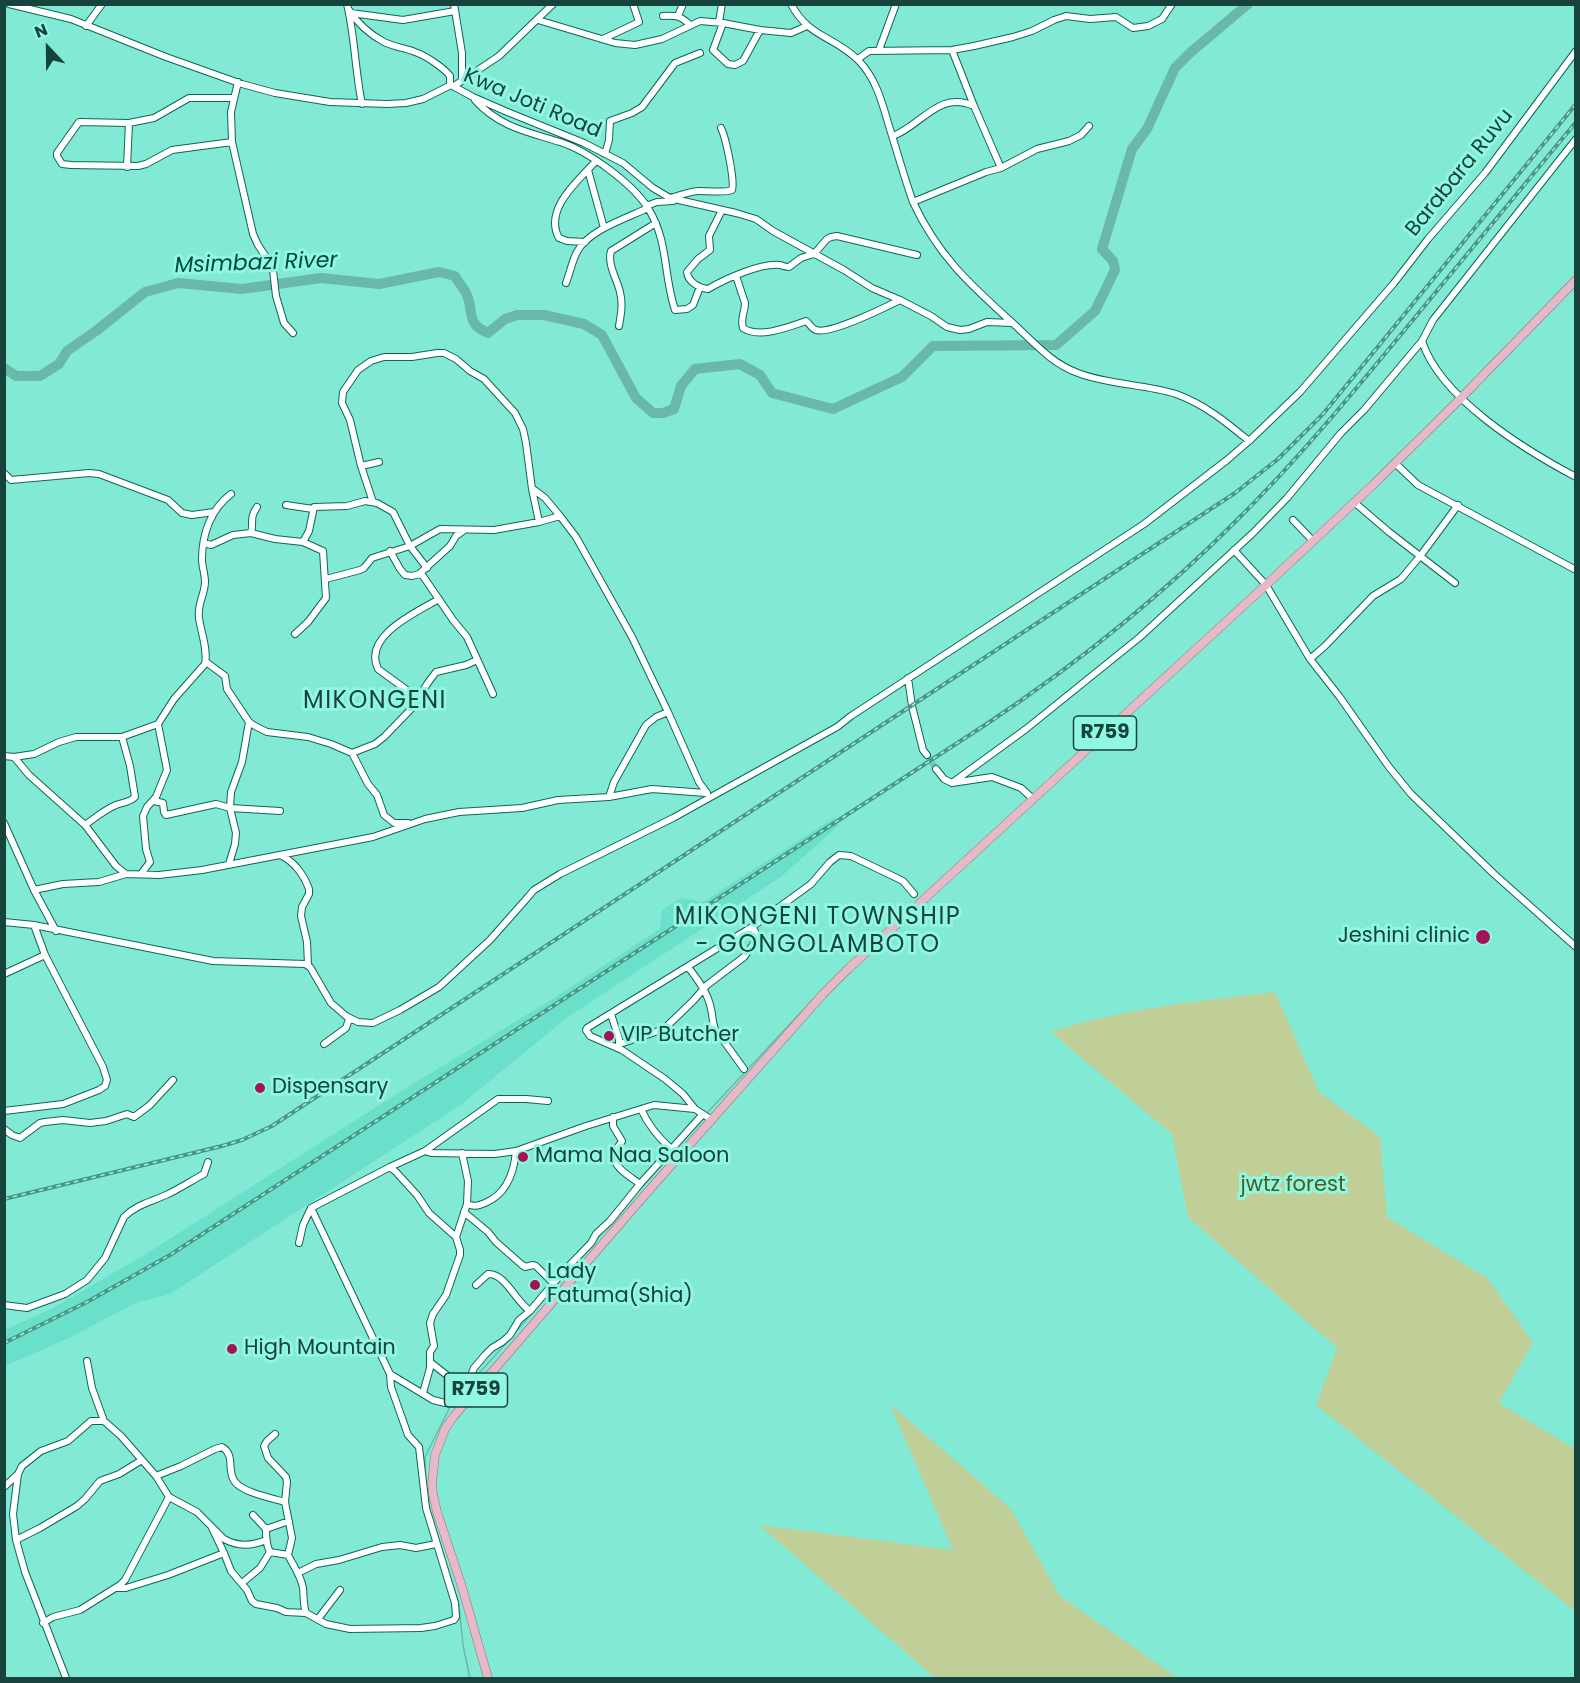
<!DOCTYPE html>
<style>
body{margin:0}
#map{position:relative;width:1580px;height:1683px;overflow:hidden;background:#82e9d5;font-family:Poppins,sans-serif}
canvas{display:block}
.frame{position:absolute;inset:0;border:6px solid #16433b;pointer-events:none}
.north{position:absolute;left:18px;top:18px;width:60px;height:60px;-webkit-text-stroke:4px #8ff7e2;paint-order:stroke;rotate:338deg;font-size:16px;font-weight:700;line-height:24px;text-align:center;color:#16433b}
.north::after{content:'';display:block;margin:auto;width:21px;height:27px;background:#16433b;clip-path:polygon(50% 0,100% 100%,50% 72%,0 100%)}
</style>
<div id="map">
<canvas width="1580" height="1683"></canvas>
<div class="frame"></div>
<div class="north">N</div>
</div>
<script>
const c = document.querySelector('canvas').getContext('2d');
c.lineJoin = 'round';
function fill(path, color) { c.fillStyle = color; c.fill(path, 'evenodd'); }
function stroke(path, color, width, dash) { c.strokeStyle = color; c.lineWidth = width; c.lineCap = dash ? 'butt' : 'round'; c.setLineDash(dash || []); c.stroke(path); }
function label(font, color, halo, rows, align = 'center') {
  c.font = font + ' Poppins,sans-serif'; c.lineWidth = 6; c.setLineDash([]); c.textBaseline = 'middle'; c.strokeStyle = halo; c.fillStyle = color; for (const [text, x, y, turn = 0] of rows) {
    c.save(); c.translate(x, y); c.rotate((+turn || 0) * Math.PI / 180); c.textAlign = isNaN(turn) ? turn : align; if (halo) c.strokeText(text, 0, 0); c.fillText(text, 0, 0); c.restore();
  }
}
const built = new Path2D(`
 M834,818l5,7 -57,51 -217,143 -103,85 -292,190 -35,9 -64,34 -66,29v-36l48,-22 93,-54 249,-159 156,-95 109,-71 2,-19 19,-12 22,4z`);
const green = new Path2D(`
 M1275,992l44,100 61,45 7,80 100,61 46,64 -34,61 76,46v162l-259,-206 21,-57 -149,-131 -16,-83 -121,-102c72,-24 149,-31 224,-40z
 M890,1404l121,105 49,87 118,82h-243l-176,-153 194,25z`);
const stream = new Path2D(`
 M706,1114l112,-120
 M633,1197l31,-35
 M596,1240l8,-10
 M513,1335l62,-71
 M471,1382l39,-43
 M425,1477v-20l27,-54 14,-15
 M454,1588l5,17 4,40 7,33`);
const river = new Path2D(`
 M4,368l12,8h24l19,-12 8,-13 29,-20 49,-39 33,-9 64,6 79,-11 58,6 60,-12 16,4c3,6 8,11 11,17 9,17 -2,30 22,40l17,-14 12,-4h27l40,9 18,11 34,63 17,15h10l11,-4 7,-23 14,-17 45,-5 20,11 12,18 61,16 69,-32 31,-31 123,-1 39,-34 20,-41 -2,-9 -11,-12 30,-100 15,-20 28,-61 16,-16 57,-48`);
const minorTunnel = new Path2D(`
 M927,755l9,14`);
const minor = new Path2D(`
 M9,4l62,15 95,38 76,27 33,9 55,9 57,2 19,-1 17,-4 28,-14 22,12 32,14 79,32 39,20 30,25 17,10 66,15 20,6 17,12 71,39 28,18 28,12 31,16 16,11 13,3 9,-1 18,-7 25,1
 M347,4c8,33 8,67 15,100
 M454,4l8,49v27
 M791,4c18,34 43,32 67,56 18,18 24,42 31,66 8,25 15,51 24,76 26,56 59,84 104,125 19,18 36,37 61,46 31,12 66,11 98,21 28,10 50,28 73,47
 M349,10c9,14 20,24 35,32 10,5 21,6 31,10 10,3 29,16 35,24v9
 M351,13l52,7 52,-9
 M663,16c13,-1 18,0 27,9
 M678,16l5,-12
 M538,20l77,23 20,2 27,-6 38,-18 23,2 37,7 31,3 16,-7
 M719,22l3,-18
 M723,23l-10,27 15,14 7,1 8,-4 17,-31
 M86,26l16,-22
 M603,39l36,-17 -6,-18
 M879,50l17,-46
 M952,50l22,56
 M858,59l11,-8 83,-1 22,-4 39,-9 19,-6 22,-11 12,-4 24,3 26,-2 17,11 15,-2 14,-7 10,-15
 M238,82l-7,30 1,30 21,92 5,11 12,18 3,7 3,26 8,27 9,10
 M454,86l45,-30 54,-52
 M475,100c24,27 53,32 85,42 28,9 72,41 88,66 21,34 15,66 27,102l12,-1 6,-4 7,-18
 M893,136c29,-11 46,-46 81,-30l27,62
 M232,142l-60,8 -26,14 -8,2 -67,-1 -9,-1 -5,-8v-3l22,-31 50,1 25,-5 35,-20h45
 M605,154l4,-14 1,-19 22,-8 10,-6 33,-44 25,-10
 M127,167l2,-44
 M588,170l16,58
 M670,198c9,-2 20,-7 29,-7 8,0 27,2 33,-1 3,-9 -6,-52 -11,-62
 M913,202l73,-30 15,-4 36,-19 32,-8 12,-6 8,-9
 M646,206l11,-4 16,-1
 M722,210l-13,26 1,14 -12,9 -11,13c1,10 12,16 21,17 17,-10 52,-26 72,-24 3,1 6,2 9,2l12,-9 13,-4 13,-15 4,-2 6,-1 80,19
 M585,242l-18,-1 -8,-3c-16,-29 20,-58 37,-77
 M736,276l9,27c0,10 -5,14 -2,25 16,11 46,-1 63,-7 3,2 6,8 10,9 13,5 70,-23 84,-30
 M566,283c4,-10 6,-22 11,-31 11,-22 50,-34 71,-44
 M619,326c2,-12 4,-22 1,-34 -3,-13 -13,-28 -9,-41l45,-28
 M1422,341c18,57 103,109 154,136
 M1395,463l23,22 158,85
 M361,466l18,-4
 M4,473l7,7 78,-7 10,1 69,26 14,13 10,2 22,-3
 M533,489l12,9 15,18
 M373,502l-12,-36 -11,-46 -8,-17 1,-11 15,-22 13,-9 13,-4h28l25,-4h7l12,6 14,12 14,8 31,34 8,16 3,14 6,46 7,33
 M1354,502l35,30 66,51
 M286,505l27,4
 M1293,520l20,21
 M251,533c3,-12 -2,-14 6,-26
 M303,542l6,-11 5,-24 33,-1 18,-5 12,2 16,9 17,34 17,22
 M204,543l7,2 22,-10 18,-2 24,6 28,3 20,9 3,47 -18,24 -13,12
 M1234,550l32,35 44,74 29,37 50,71 22,27 83,80 82,73
 M390,551l10,18 5,6 7,1 7,-2 4,2 30,44 14,17 26,57
 M419,574l31,-28 6,-10 7,-5
 M326,579l34,-9 4,-2 8,-10 38,-12 30,-17 54,1 45,-8 21,-6 16,21 56,100 36,75 31,70 8,11
 M1310,659l15,-13 48,-50 28,-17 20,-24 37,-50
 M206,662l19,14 2,13 22,33 6,4 12,6 41,5 23,7 21,9 23,-9 9,-7 30,-31 13,-22 9,-12 30,-7 11,-5
 M908,678l4,28 11,44 4,5
 M419,699l-41,-30c-16,-33 39,-57 61,-70
 M352,753l16,31 9,11 7,20 10,8h14
 M4,756l10,1 20,-3 25,-12 17,-5h46l36,-13 16,-25 31,-35c3,-15 -4,-31 -6,-46 -2,-14 6,-24 6,-36 0,-8 -3,-15 -3,-23 0,-25 9,-50 29,-65
 M14,757l15,18 56,50 31,41 10,8
 M936,769l8,10 8,4 40,-6 29,11 12,11
 M952,783l74,-54 114,-92 113,-104 34,-35 54,-65 23,-23 58,-69 11,-21 143,-181
 M609,797l5,-15 32,-57 10,-8 12,-5
 M154,801l9,2 1,9 2,3 50,-11 14,4 50,3
 M4,823l30,67 22,41
 M85,825c10,-7 19,-15 31,-20 7,-3 13,-2 19,-8l-5,-31 -8,-29
 M280,855c14,6 24,20 29,34v5l-7,13 -1,9 6,26 1,23
 M229,864l6,-20 1,-11 -6,-25 1,-16 11,-30 7,-40
 M141,874l9,-12 -4,-13 -3,-33 4,-9 9,-10 11,-27 -9,-46
 M34,890l29,-6 36,-2 27,-8 33,1 43,-5 171,-33 52,-18 34,-7 63,-4 36,-8 51,-3 43,-8 54,4
 M4,922l30,3 179,36 92,3 5,3 21,36 15,13 12,6 15,1 27,-13 39,-23 51,-47 38,-43 6,-7 26,-16 113,-56 164,-91 14,-11 293,-192 83,-64 22,-19 51,-49 94,-109 34,-44 57,-66 91,-122
 M688,967c10,13 20,26 23,42 2,7 1,13 4,20l29,40
 M4,974l41,-19
 M611,1014l8,25v6
 M324,1044l22,-16 3,-9
 M620,1044l44,-15 29,-28 14,-16 37,-28 9,-12 3,-12 -4,-6
 M641,1109c7,16 17,28 30,40
 M695,1109l-12,-15 -18,-15 -43,-29 -32,-14 -4,-6 1,-2 165,-101 59,-43 19,-22 9,-7 12,1 52,25 11,13
 M4,1111l59,-7 36,-14 6,-4 2,-6 -4,-13 -58,-112 -11,-30
 M613,1117v9l9,15c-2,4 -7,8 -8,13 -2,13 17,23 26,30
 M4,1129l8,6 8,3 20,-15 5,-1 18,-2 27,3 16,-2 21,-7 7,3 16,-12 23,-25
 M425,1151l6,2 64,1 21,-3 70,-25 68,-21 41,4 17,11
 M390,1167l6,5 21,23 12,18 27,24
 M467,1204c7,3 11,2 18,-1 22,-9 29,-30 31,-52
 M464,1212l24,20 8,10 25,22 4,3 8,-2 3,1 17,17
 M299,1243l4,-18 8,-17 79,-41 35,-16 73,-52h28l22,2
 M476,1285l12,-11c17,-1 28,28 42,37
 M4,1305l23,3 38,-14 22,-14 18,-22 19,-41c13,-13 27,-15 42,-22 13,-6 25,-14 38,-21l4,-12
 M430,1362l32,25
 M390,1374l43,26 12,3 5,-2 10,-12 8,-7 6,-14 11,-13 7,-7 10,-6 8,-7 9,-15 11,-9 33,-39 28,-29 5,-9 14,-13 30,-37 63,-70
 M423,1393l7,-25v-16l4,-6 -4,-23 3,-9 13,-19 14,-40v-5l-4,-13 11,-33 1,-23 -6,-28
 M104,1421l17,15 35,40 13,21 28,15 27,27c14,8 28,7 42,1
 M275,1434l-8,7 -3,5 4,12 18,19 1,5 -2,20 7,36 -4,17
 M156,1476l25,-10 34,-17 7,-2c14,8 4,24 13,35 9,11 37,16 50,20
 M4,1487l14,-13
 M253,1515l13,14 23,-8
 M212,1528l12,25 7,18 16,19 5,11 4,3 21,4 9,4 20,1 20,11 24,5 71,-1 14,-2 19,-6 2,-3 -1,-14 -29,-95 -7,-61 -11,-12 -17,-48 -1,-13 -79,-166
 M266,1529c0,8 0,16 4,23l18,3c5,10 13,21 15,33 1,9 0,16 3,25
 M16,1540l24,-12 37,-22 8,-7 15,-18 19,-7 23,-14
 M298,1573l18,-9 23,-4 43,-13 18,-2 16,3 20,-4
 M242,1583l18,-15 10,-16
 M117,1588h9l42,-13 56,-22
 M318,1619l22,-29
 M43,1623l10,-6 27,-7 40,-25 5,-5 44,-83
 M66,1678l-41,-106 -9,-32 -3,-26 5,-40 4,-8 19,-15 27,-10 23,-20h13l-12,-33 -5,-27`);
const major = new Path2D(`
 M488,1678l-26,-91 -25,-75 -4,-18 -1,-10 3,-29 10,-26 9,-13 190,-220 179,-202 24,-24 419,-385 109,-102 85,-84 116,-119`);
const rail = new Path2D(`
 M4,1199l218,-53 20,-6 30,-14 963,-633 43,-34 45,-45 253,-310
 M4,1343l83,-41 83,-47 815,-530c92,-61 178,-130 256,-209 63,-63 119,-132 176,-201 53,-64 106,-128 159,-193`);
const markers = [
 [1483,937,8,"#a31357"],
 [609,1036,6,"#a31357"],
 [260,1088,6,"#a31357"],
 [523,1157,6,"#a31357"],
 [535,1285,6,"#a31357"],
 [232,1349,6,"#a31357"]
];
const shields = [
 [1105,733,63],
 [476,1390,63]
];
const shieldNames = [
 ["R759",1105,733],
 ["R759",476,1390]
];
const streetNames = [
 ["Kwa Joti Road",532,104,23],
 ["Barabara Ruvu",1460,173,-51]
];
const poiNames = [
 ["Jeshini clinic",1470,937,"right"],
 ["VIP Butcher",621,1036],
 ["Dispensary",272,1088],
 ["Mama Naa Saloon",535,1157],
 ["Lady",547,1273],
 ["Fatuma(Shia)",547,1297],
 ["High Mountain",244,1349]
];
const parkNames = [
 ["jwtz forest",1293,1186]
];
const waterNames = [
 ["Msimbazi River",256,264,-2]
];
const quarterNames = [
 ["MIKONGENI",375,702],
 ["MIKONGENI TOWNSHIP",818,918],
 ["- GONGOLAMBOTO",818,946]
];
fill(built, '#6adfca');
fill(green, '#c0ce98');
stroke(stream, '#6ab8a9', 1.5);
stroke(river, '#6ab8a9', 10);
stroke(minorTunnel, '#6cc8b6', 6, [6, 3]);
stroke(minor, '#0a685a', 8);
stroke(major, '#92727e', 9);
stroke(minor, '#fff', 6);
stroke(major, '#e6b9c7', 8);
stroke(rail, '#4b9587', 4);
stroke(rail, '#8ff7e2', 1.5, [4.5]);
for (const [x, y, r, color] of markers) { const dot = new Path2D(); dot.arc(x, y, r, 0, 2 * Math.PI); c.fillStyle = color; c.fill(dot); stroke(dot, '#8ff7e2', 2); }
for (const [x, y, w] of shields) { const box = new Path2D(); box.roundRect(x - w / 2, y - 17, w, 34, 4.5); c.fillStyle = '#8ff7e2'; c.fill(box); stroke(box, '#16433b', 1.5); }
label('bold 20px', '#16433b', null, shieldNames);
label('21px', '#16433b', '#8ff7e2', streetNames);
label('21px', '#16433b', '#8ff7e2', poiNames, 'left');
label('21px', '#505d1d', '#8ff7e2', parkNames);
label('italic 22px', '#00493f', '#8ff7e2', waterNames);
c.letterSpacing = '1.5px';
label('24px', '#16433b', '#8ff7e2', quarterNames);
c.letterSpacing = '0px';
</script>
